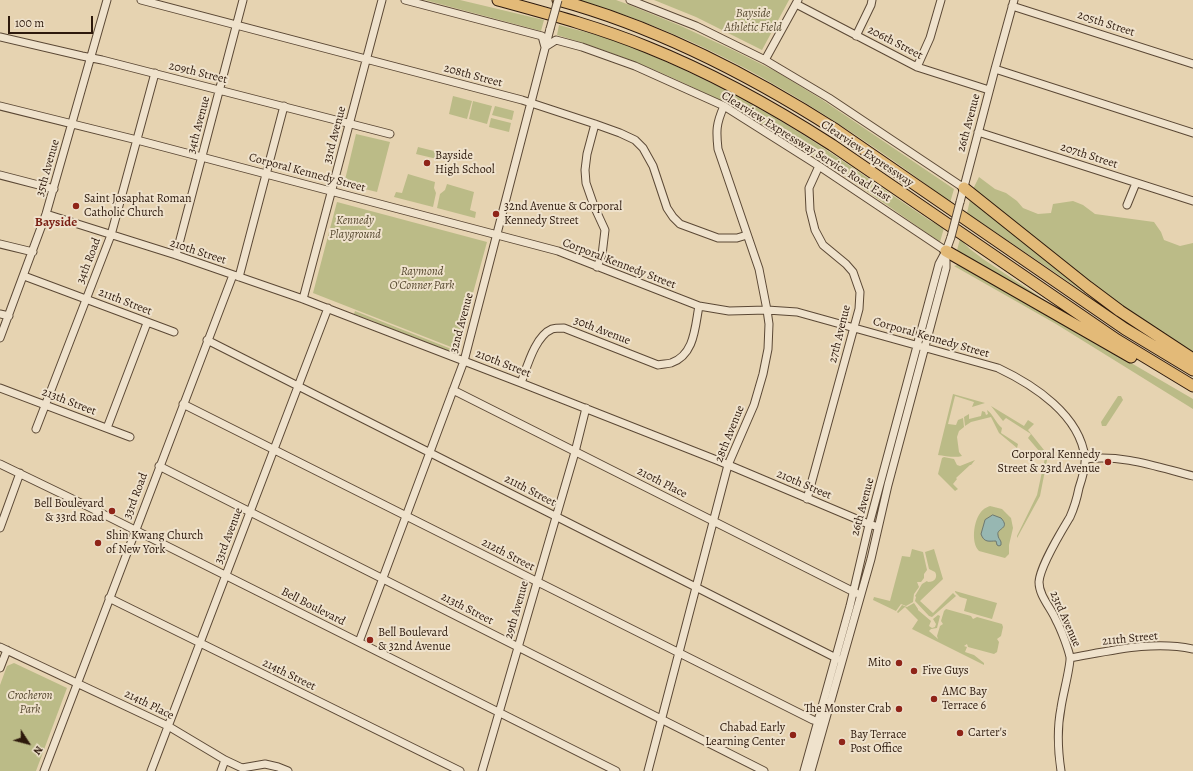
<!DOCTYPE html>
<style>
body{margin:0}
#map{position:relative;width:1193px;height:771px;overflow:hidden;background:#e6d3b1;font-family:Alegreya,serif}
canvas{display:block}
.north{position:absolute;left:8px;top:723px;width:40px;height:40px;-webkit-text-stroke:3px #efe2cc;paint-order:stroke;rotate:126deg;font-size:11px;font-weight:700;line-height:16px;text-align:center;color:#2d190c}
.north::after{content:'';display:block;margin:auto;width:14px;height:18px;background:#2d190c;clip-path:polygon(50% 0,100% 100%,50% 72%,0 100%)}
.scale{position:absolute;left:8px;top:16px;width:85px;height:18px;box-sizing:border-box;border:2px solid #2d190c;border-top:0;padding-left:5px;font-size:12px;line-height:14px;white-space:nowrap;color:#2d190c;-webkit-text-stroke:3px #efe2cc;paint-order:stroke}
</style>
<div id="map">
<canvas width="1193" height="771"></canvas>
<div class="north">N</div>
<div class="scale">100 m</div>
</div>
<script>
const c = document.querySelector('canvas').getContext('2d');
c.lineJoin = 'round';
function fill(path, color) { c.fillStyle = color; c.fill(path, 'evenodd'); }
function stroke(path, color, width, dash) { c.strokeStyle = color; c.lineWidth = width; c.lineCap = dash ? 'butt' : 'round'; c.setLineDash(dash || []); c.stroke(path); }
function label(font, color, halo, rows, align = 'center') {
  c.font = font + ' Alegreya,serif'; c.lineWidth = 4; c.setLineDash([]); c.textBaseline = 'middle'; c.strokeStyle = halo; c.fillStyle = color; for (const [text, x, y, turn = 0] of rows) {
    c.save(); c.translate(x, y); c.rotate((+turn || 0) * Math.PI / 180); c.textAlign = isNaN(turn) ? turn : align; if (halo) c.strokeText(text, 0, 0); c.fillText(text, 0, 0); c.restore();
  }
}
const green = new Path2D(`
 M425,0h35l84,20 -3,11z
 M577,0h39l11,4 54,22 54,25 42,21 44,27 133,90 -4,14c-26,-21 -53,-40 -81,-59 -71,-48 -145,-92 -226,-122 -21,-9 -44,-15 -66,-22z
 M654,0h135l-27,50 -66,-33z
 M559,25c22,6 44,11 64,19 49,19 97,42 142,68 57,32 110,72 164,108l15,8 -4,14c-64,-44 -126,-90 -193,-127 -60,-33 -124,-61 -190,-80z
 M453,96l19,5 -5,18 -18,-5z
 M473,101l19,5 -5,18 -18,-5z
 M495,106l19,5 -2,9 -20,-5z
 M491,118l20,5 -2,9 -20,-5z
 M356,134l34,8 -13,50 -33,-8z
 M418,147l20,5 -1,7 -21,-5z
 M408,174l27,8 -1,6 2,5 -3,14 -39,-10 2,-5 6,1z
 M979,177l16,12 11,4 11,8 6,7 15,6 13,-1 2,-9 20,-3 10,4 12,9 59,8 7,10 3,8 16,6 13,-3v113l-41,-28 -180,-135 2,-6z
 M447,184l27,8 -4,18 6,2 -1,6 -38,-10 3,-14 5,-4z
 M970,200l127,101 -130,-88z
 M337,202l150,40 -28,102 -8,3 -138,-54z
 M960,239l10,10 13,10 114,76 -141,-81z
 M961,264l232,135v10l-137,-85 -102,-58z
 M355,311l99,39 -1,2 -14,-5v-1l-1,1 -64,-25 1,-1h-2l-19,-7z
 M953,394l32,9 -13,4 2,-5 -19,-6 -7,28 8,1 2,-5 5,-2 1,9 -5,4 -2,6 2,15 3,4c-7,2 -17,0 -24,-1z
 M1118,396h3l2,4 -17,26h-4l-1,-4z
 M991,406l33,20 4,-6 6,4 -6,6 20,25 -8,41 -23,42v-2l20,-41 8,-37 -17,-20 3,-4 -25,-16 -3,3z
 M987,410c6,4 9,13 15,18l-1,5 17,11 -1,4 -18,-15 -8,-16 -20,5 -6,4 -1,-9 5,-3v5l12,-3 1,-5 3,1 1,3 2,-1z
 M944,457l10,2 3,6 3,1 15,-6 -4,5h-1l-14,13 1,1 -4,5 5,5 -3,2 -17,-17 4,-16z
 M990,506l12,3 9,9 2,10 -4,17v9l-4,4 -26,-7c-9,-9 -5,-35 5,-42 0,0 5,-3 6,-3z
 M912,549l11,3 4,18 -3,4v4l-3,4h-4l2,5 -5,7 -1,8 -7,4 -5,-2 -5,7 -23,-11 1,-3 16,4 12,-45 8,1z
 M934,549l9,30 -23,22 13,12 20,-20 3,3 -24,21 -3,-1 -14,-15 1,-4 -1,-1 7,-12 5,-3 1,1c7,0 10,-5 7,-10l-6,-3 -4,-17z
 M955,591l42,12 -5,16 -28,-8 3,-12 -7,-2 -5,-5z
 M914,603l4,6v1l13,11 -2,5 3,2 3,-1 1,-3 -3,-5 5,-4 2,1 -3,12 -6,1 -2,2 9,8 -1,-3 3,-10 3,-2 -2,-3 3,-10 2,-2 25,7 2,3 4,-2 25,7 1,3 -2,9 -4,3 2,3 -2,10 -3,2 -26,-7 -1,-3 -3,2 3,1 -2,5 9,3 10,8v2l-72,-36 6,-9 -13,-13 -7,6 -1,-1 5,-7 5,2z
 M14,663l53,25 -31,83h-36v-86l7,-19z`);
const water = new Path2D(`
 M993,515l8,3c10,11 -5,10 -3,17 0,3 2,4 3,7v3l-2,1 -2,-1 -1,-4c-7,0 -12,2 -15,-7l4,-14z`);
const minor = new Path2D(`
 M141,0l381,100 73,24 25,9 15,7 8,8 10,18 14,42 6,9 7,7 38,14h19l10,-3
 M405,0l137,36 3,11 11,-7 26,7 53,19 89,40 95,60 127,85
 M630,0l66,26 69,34 64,38 135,90
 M796,4l121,63 72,23
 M1012,6l181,58
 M856,36l15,-31 1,-5
 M0,37l82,19 20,4 288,74
 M765,60l33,-60
 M917,67l13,-29 11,-38
 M995,69l198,64
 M0,106l137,34 421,111 141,55 30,5 38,-1 30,2 201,56c36,17 82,47 87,90 1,9 -3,21 -6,30 -2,10 -5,20 -9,29 -9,15 -30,49 -31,65 0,14 12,26 17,38 5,9 12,28 14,37 1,8 -8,41 -9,51 -4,20 -3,43 0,63
 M595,124l-8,30 -2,16 1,13 8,23 11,24 -3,25 -5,12
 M978,132l215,69
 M0,175l54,14
 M960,202l35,-133 19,-69
 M1127,205l9,-22
 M46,214l130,41 127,44 218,84 198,78 147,62 12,4
 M0,244l33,8
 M176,255l67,-255
 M24,276l150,56
 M239,277l45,-171
 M303,299l79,-299
 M0,314l9,2
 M0,338l46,-124 61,-214
 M207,340l635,321
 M521,383c6,-16 14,-47 31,-54 3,-1 8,-1 12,-1l94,37c4,-1 9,-1 13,-2 24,-8 24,-37 28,-57
 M0,388l130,49
 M453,390l403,203
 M183,404l630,316 11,4
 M107,428l40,-105
 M36,429l75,-194 44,-162
 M1085,459c37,-5 72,8 108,17
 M0,464l89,43 527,264
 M159,466l605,305
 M807,499l52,-190 1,-17 -7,-20 -7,-8 -23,-19 -8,-15 -5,-20 -1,-22 10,-22
 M0,528l20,-55
 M109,598l351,173
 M359,642l105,-281 86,-332
 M0,647l168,79 57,34 17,8 23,-4 13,3 10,4
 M1070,658c40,-7 83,-18 123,-9
 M0,668l7,-18
 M44,771l189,-496
 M151,771l177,-463
 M221,771l4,-11
 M482,771l93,-319 11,-44
 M648,771l80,-306 26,-60 9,-31 5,-25 1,-25 -2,-14 -8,-41 -41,-120c-2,-18 -2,-25 6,-43
 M804,771l46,-165 19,-81 70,-261 7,-13 5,-14
 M811,771l60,-212 17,-74 58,-217v-17`);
const highway = new Path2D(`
 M498,0c51,14 100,27 149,47 65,26 126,60 185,98l285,195 76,46
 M558,0c99,27 192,75 278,130l289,199 68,41
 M964,188l124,99 32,24 73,48
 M946,251l185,106`);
const minorBridge = new Path2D(`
 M550,29l8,-29
 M951,237l9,-35`);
const markers = [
 [427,163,4,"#8f2418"],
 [76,206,4,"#8f2418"],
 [496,214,4,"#8f2418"],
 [1108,462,4,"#8f2418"],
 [112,511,4,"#8f2418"],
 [98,543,4,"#8f2418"],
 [370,640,4,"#8f2418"],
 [899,663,4,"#8f2418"],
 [914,671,4,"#8f2418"],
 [934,699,4,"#8f2418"],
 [899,709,4,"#8f2418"],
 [960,733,4,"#8f2418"],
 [793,735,4,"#8f2418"],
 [842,742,4,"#8f2418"]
];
const parkNames = [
 ["Bayside",753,14],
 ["Athletic Field",753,28],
 ["Kennedy",355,221],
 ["Playground",355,235],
 ["Raymond",422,272],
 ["O'Conner Park",422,286],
 ["Crocheron",30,696],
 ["Park",30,710]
];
const streetNames = [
 ["205th Street",1106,24,18],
 ["206th Street",895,43,27],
 ["209th Street",198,73,14],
 ["208th Street",473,76,15],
 ["26th Avenue",969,123,-75],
 ["34th Avenue",199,125,-75],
 ["33rd Avenue",335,135,-75],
 ["Clearview Expressway Service Road East",806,147,32],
 ["Clearview Expressway",867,154,34],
 ["207th Street",1089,156,18],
 ["35th Avenue",48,168,-74],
 ["Corporal Kennedy Street",307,173,15],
 ["210th Street",198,252,18],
 ["34th Road",89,261,-69],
 ["Corporal Kennedy Street",619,264,21],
 ["211th Street",125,302,21],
 ["32nd Avenue",462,323,-75],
 ["30th Avenue",602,331,21],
 ["27th Avenue",840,334,-76],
 ["Corporal Kennedy Street",931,338,16],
 ["210th Street",503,364,21],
 ["213th Street",69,402,21],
 ["28th Avenue",730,434,-68],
 ["210th Place",662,483,27],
 ["210th Street",804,485,23],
 ["211th Street",530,491,27],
 ["33rd Road",136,496,-69],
 ["26th Avenue",863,507,-75],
 ["33rd Avenue",229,536,-69],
 ["212th Street",508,555,27],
 ["Bell Boulevard",313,607,27],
 ["213th Street",467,609,27],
 ["29th Avenue",517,610,-74],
 ["23rd Avenue",1065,619,66],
 ["211th Street",1130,639,-6],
 ["214th Street",289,675,26],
 ["214th Place",149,705,26]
];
const poiNames = [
 ["Bayside",435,156],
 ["High School",435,170],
 ["Saint Josaphat Roman",84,199],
 ["Catholic Church",84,213],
 ["32nd Avenue & Corporal",504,207],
 ["Kennedy Street",504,221],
 ["Corporal Kennedy",1100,455,"right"],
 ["Street & 23rd Avenue",1100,469,"right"],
 ["Bell Boulevard",104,504,"right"],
 ["& 33rd Road",104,518,"right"],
 ["Shin Kwang Church",106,536],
 ["of New York",106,550],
 ["Bell Boulevard",378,633],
 ["& 32nd Avenue",378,647],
 ["Mito",891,663,"right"],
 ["Five Guys",922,671],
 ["AMC Bay",942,692],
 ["Terrace 6",942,706],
 ["The Monster Crab",891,709,"right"],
 ["Chabad Early",785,728,"right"],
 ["Learning Center",785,742,"right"],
 ["Carter's",968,733],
 ["Bay Terrace",850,735],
 ["Post Office",850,749]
];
const neighbourhoodNames = [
 ["Bayside",56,223]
];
fill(green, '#bbbb87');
fill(water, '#97b7b2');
stroke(water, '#6d7870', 1);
stroke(minor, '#5b4835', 9);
stroke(highway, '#2d190c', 13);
stroke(minor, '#efe2cc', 7);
stroke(highway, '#e3ba78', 11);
stroke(minorBridge, '#5b4835', 9, []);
stroke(minorBridge, '#efe2cc', 7);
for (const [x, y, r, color] of markers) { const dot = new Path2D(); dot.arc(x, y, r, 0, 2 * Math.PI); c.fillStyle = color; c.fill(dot); stroke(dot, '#efe2cc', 1.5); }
label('italic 12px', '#584a31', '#efe2cc', parkNames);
label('12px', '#2d190c', '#efe2cc', streetNames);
label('12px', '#2d190c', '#efe2cc', poiNames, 'left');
label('bold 13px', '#7a1f14', '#efe2cc', neighbourhoodNames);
</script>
